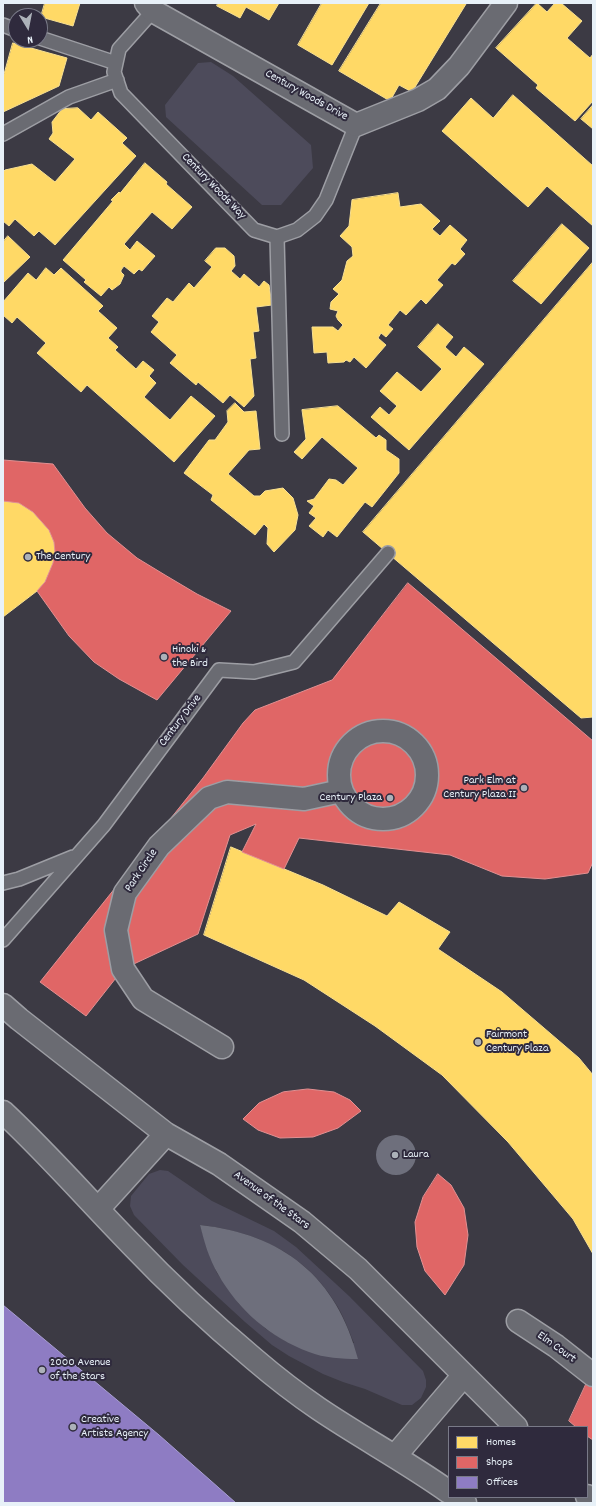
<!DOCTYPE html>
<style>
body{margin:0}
#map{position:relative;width:596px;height:1506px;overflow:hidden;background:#3c3a44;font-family:Dekko,sans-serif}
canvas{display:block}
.frame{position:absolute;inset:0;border:4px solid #e8f1f8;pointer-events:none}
.legend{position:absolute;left:448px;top:1426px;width:140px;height:72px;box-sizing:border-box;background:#2f2a3d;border:1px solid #797a88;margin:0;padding:5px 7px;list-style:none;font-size:12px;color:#e8f1f8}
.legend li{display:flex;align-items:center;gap:8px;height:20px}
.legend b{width:20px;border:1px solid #797a88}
.north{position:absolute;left:8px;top:8px;width:40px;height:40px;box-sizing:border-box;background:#2f2a3d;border:1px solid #797a88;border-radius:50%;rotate:170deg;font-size:11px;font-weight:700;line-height:16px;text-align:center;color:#e8f1f8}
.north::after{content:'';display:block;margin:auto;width:14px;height:18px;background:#acb1b9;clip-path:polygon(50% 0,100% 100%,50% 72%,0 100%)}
</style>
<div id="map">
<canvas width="596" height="1506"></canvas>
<div class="frame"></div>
<ul class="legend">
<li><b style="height:11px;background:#ffd966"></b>Homes</li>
<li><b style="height:11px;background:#e06666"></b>Shops</li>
<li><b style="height:11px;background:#8e7cc3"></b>Offices</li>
</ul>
<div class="north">N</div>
</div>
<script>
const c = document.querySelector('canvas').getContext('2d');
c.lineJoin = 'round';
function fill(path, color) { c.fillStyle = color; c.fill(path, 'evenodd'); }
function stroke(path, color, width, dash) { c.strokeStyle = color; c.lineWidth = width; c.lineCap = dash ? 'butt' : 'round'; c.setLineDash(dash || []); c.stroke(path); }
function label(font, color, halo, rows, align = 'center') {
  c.font = font + ' Dekko,sans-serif'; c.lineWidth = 4; c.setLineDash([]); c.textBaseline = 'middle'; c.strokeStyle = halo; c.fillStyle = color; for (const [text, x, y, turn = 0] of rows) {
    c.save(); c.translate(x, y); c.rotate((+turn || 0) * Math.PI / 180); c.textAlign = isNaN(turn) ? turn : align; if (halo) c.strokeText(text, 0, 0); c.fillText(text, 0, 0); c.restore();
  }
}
const green = new Path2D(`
 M211,62l22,14 78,69 2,23 -32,37h-19l-96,-88 -1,-12 33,-42z
 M160,1170l8,1 44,30 62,30 22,16 53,49 74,75 3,9v7l-5,11 -9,7h-10l-37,-16 -22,-7 -20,-8 -34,-18 -17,-11 -27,-23 -62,-57 -49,-50 -4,-9 1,-10 18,-22zM200,1225c55,6 104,28 134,76 9,13 14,28 20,42l-67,-1 -21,-13 -27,-25 -22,-31 -7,-16z`);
const water = new Path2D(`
 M376 1155a20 20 0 1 1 40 0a20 20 0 1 1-40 0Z
 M200,1225c83,9 137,52 158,134 -16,0 -34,-1 -49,-7 -38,-14 -71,-42 -91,-78 -9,-15 -14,-33 -18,-49z`);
const homes = new Path2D(`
 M45,3h35l-7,23 -32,-9z
 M218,3h61l-10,17 -23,-13 -6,11 -23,-12z
 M322,3h47l-37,62 -34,-20z
 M381,3h82l3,1 -54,88 -13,-7 -9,16 -51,-30z
 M537,3l10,9 8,-9h6l21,18 -15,17 23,20 3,-4v47l-18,20 -39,-33 2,-3 -42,-37z
 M13,43l54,15 -8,28 -56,26v-34z
 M513,95l80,71v60l-46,-40 -19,21 -86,-76 29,-33 22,20z
 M593,105v24l-12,-10z
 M78,108l13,12 7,-8 29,26 -5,5 14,13 -81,89 -16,-14 -5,5 -19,-17 -6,7 -6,-5v-49l2,-2 27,-6 23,18 20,-23 -26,-20 4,-6 -1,-11 10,-13z
 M145,163l22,19 -1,2 26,23 -20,22 -20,-17 -28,32 6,6 7,-9 18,15 -13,15 -3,-2 -5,5 -10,-8 -3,4v2l3,3 -4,9 -8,6 -3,-3 -8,9 -17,-14 2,-2 -23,-20 50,-59 -2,-1 8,-8 1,1z
 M398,193l2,14 21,-3 19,17 -8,8 8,7 10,-11 17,15 -7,9 5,5 -10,11 -3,-2 -15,17 6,5 -17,19 -5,-5 -15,16 -6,-5 -12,15 5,4 -7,8 -5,-4 -3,5 8,7 -20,23 -12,-11 -4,5 -4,-2 -2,2 -16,1 -1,-11 -13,1 -2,-26h21l5,4 5,-6 -5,-5 -2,-4 2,-5 -8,-2 1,-7 8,-8 -6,-5 9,-9 5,-19 6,-5 -1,-9 -12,-11 9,-10 3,-26z
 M562,224l27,24 -48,56 -28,-23z
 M8,236l22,21 -27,26v-41z
 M216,248h9l9,8 1,10 -4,5 9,8 4,-5 15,13 5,-6 5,4 3,20 -16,2 3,24 -6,1 3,26 -6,1 4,37 -10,11 -14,-12 -7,8 -25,-21 -2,3 -26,-22 7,-8 -26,-23 8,-10 -7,-6 15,-18 6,4 16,-19 5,5 18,-21 -7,-6z
 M593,262v455l-12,1 -218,-186z
 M46,268l8,7 7,-7 42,38 -5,5 19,17 -9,10 10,9 -3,3 21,19 7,-8 11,9 -5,6 7,7 -12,14 26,23 21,-24 24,20 -41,46 -87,-77 -6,7 -44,-39 9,-10 -29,-26 -5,6 -9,-8v-13l25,-29 8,7z
 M438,324l15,13 -8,10 11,10 8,-10 20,17 -75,86 -38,-33 9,-10 9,8 8,-9 -17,-15 17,-19 24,20 21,-23 -24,-22z
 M235,403l9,9 12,-1 4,38 -11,1 -21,24 26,22h6l5,-5 18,-3 10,10 5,17 -3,15 -21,22 -7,-8 1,-16 -4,-4 -9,11 -44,-35 2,-5 -29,-22 25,-33h6l13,-18 -1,-11z
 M338,406l38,32 3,-3 7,5v10l13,9v14l-27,34 -7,-5 -28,35 -9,-7 -5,7 -14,-11 7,-8 -7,-5 5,-7 -7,-5 7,-2 15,-20 7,1 7,5 15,-17 -36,-31 -20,22 -8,-7 12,-13 -4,-29z
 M3,501l16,2 14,9 16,18 5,12 1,10 -2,11 -8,19 -8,9 -34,26z
 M541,714l10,3 12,8 20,33 10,23v80l-15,6 -14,2h-31l-27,-3 -36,-13 -22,-19 -4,-17 8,-23 15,-29 36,-37 17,-9z
 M231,847l92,38 64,31 12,-14 51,30 -12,17 64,43 77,66 14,17v179l-20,-35 -65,-77 -66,-67 -67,-49 -71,-46 -100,-45z`);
const shops = new Path2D(`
 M3,460l50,4 32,44 22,25 30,25 28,17 32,19 34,17 -74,89 -38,-21 -25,-17 -25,-26 -32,-45 8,-9 8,-19 2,-11 -1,-10 -5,-12 -16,-18 -14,-9 -16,-2z
 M408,583l185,158v121l-5,11 -43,6 -43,-3 -52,-21 -151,-17 -15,31 -42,-17 14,-28 -26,11 -32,99 -75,35 -37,47 -46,-34 163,-204 40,-55 12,-13 77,-30z
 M308,1089l26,3 16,8 11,11 -23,17 -25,9 -33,1 -22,-8 -15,-11 16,-16 24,-11z
 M438,1174l13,11 13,23 4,27 -4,30 -19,30 -20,-24 -8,-24 -2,-25 8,-25z
 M593,1369v71l-6,-4v-9h-11l-7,-6z`);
const offices = new Path2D(`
 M3,1305l156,130 77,68h-233z`);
const lane = new Path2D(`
 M153,11l-34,38 -5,23 7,21 133,137 23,7 20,-7 18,-14 11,-16 30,-75
 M3,25l13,5
 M40,38l76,25
 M3,134l66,-37 48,-17
 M277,237l5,197
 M3,883l16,-4 54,-22
 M3,940l101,-115 115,-155 35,2 40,-10 94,-109`);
const street = new Path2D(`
 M146,3l7,8 203,114 62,-25 19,-11 22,-23 47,-63
 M339 775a44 44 0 1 1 88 0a44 44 0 1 1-88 0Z
 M222,1047l-79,-48 -20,-30 -7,-39 9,-37 34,-47 50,-48 18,-6 77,7 37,-8
 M518,1321l38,25 37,29`);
const primary = new Path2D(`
 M3,1005l16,14 147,115 53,30 83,58 56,47 158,158
 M3,1112c45,42 85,88 128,132 39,41 80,79 123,115 21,18 43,35 65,50 43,29 88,53 130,83
 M98,1209l68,-75
 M395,1456l69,-81
 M587,1496l6,5
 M457,1497l8,6`);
const markers = [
 [28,557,4,"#acb1b9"],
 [164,657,4,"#acb1b9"],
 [524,788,4,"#acb1b9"],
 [390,798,4,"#acb1b9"],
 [478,1042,4,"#acb1b9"],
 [395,1155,4,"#acb1b9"],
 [42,1370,4,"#acb1b9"],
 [73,1427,4,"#acb1b9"]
];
const streetNames = [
 ["Century Woods Drive",306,96,29],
 ["Century Woods Way",213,187,46],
 ["Century Drive",181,721,-53],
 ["Park Circle",142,871,-56],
 ["Avenue of the Stars",271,1201,36],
 ["Elm Court",556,1348,36]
];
const poiNames = [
 ["The Century",36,557],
 ["Hinoki &",172,650],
 ["the Bird",172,664],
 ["Park Elm at",516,781,"right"],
 ["Century Plaza II",516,795,"right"],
 ["Century Plaza",382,798,"right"],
 ["Fairmont",486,1035],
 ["Century Plaza",486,1049],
 ["Laura",403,1155],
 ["2000 Avenue",50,1363],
 ["of the Stars",50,1377],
 ["Creative",81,1420],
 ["Artists Agency",81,1434]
];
fill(green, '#4d4b5b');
fill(water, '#6e6f7c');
fill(homes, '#ffd966');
stroke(homes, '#f8e092', 1);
fill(shops, '#e06666');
stroke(shops, '#e29092', 1);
fill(offices, '#8e7cc3');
stroke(offices, '#a99fd3', 1);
stroke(lane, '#9d9ea4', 16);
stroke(street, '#9d9ea4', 25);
stroke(primary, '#9d9ea4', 25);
stroke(lane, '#6a6b72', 13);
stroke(street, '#6a6b72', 22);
stroke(primary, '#6a6b72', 22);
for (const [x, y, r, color] of markers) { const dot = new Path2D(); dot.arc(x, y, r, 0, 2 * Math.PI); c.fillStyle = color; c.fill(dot); stroke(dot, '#2f2a3d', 1.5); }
label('12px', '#e8f1f8', '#2f2a3d', streetNames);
label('12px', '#e8f1f8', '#2f2a3d', poiNames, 'left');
</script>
